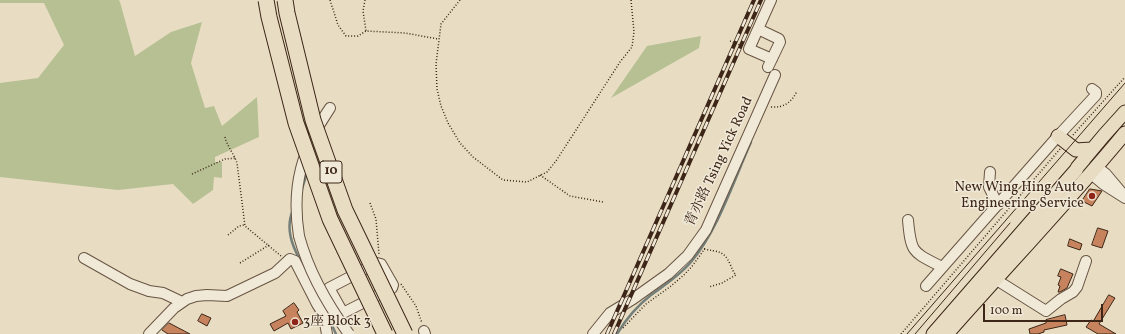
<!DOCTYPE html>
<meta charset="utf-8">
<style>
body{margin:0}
#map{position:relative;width:1125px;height:334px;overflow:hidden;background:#e8ddc3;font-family:Vollkorn,serif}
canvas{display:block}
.scale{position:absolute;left:983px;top:304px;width:120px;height:18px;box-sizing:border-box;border:2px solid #3d2617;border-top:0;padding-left:5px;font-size:12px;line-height:14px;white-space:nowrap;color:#3d2617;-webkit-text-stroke:3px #f0e9d8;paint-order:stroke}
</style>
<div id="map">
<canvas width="1125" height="334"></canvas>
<div class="scale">100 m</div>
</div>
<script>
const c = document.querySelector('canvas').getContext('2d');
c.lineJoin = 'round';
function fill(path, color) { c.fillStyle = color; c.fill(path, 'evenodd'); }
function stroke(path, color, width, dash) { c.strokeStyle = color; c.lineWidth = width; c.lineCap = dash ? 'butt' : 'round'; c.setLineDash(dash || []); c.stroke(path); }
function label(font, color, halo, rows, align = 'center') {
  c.font = font + ' Vollkorn,"Noto Serif SC",serif'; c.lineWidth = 3; c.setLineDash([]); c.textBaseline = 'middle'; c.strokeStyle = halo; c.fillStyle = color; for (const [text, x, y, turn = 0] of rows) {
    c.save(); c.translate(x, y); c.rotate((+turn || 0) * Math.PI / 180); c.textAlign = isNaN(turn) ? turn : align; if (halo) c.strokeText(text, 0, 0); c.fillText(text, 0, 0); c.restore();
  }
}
const green = new Path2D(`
 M0,0h119l1,2 15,54 36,-24 31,-10 -11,41 14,45 9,-2 8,20 35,-29 2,40 -44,20v5h7v16l-8,-1 -1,13 -20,14 -20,-20 -55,6 -118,-13v-94l38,-5 26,-33 -20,-42h-44z
 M701,36l-2,12 -88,50 36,-52z`);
const stream = new Path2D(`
 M302,189l4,-13 -1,-6
 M293,210c-8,18 -1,35 7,50
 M329,319l7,15
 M617,334c9,-15 20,-28 34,-39 14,-10 28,-19 40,-33 27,-32 43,-82 60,-120`);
const building = new Path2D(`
 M1090,189l12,2 -10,15 -10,-5z
 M1098,228l10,3 -6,17 -10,-3z
 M1070,239l12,5 -2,6 -12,-4z
 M1061,269l12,5 -6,14 -7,4h-2l2,-6 -2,-1 3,-8 -3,-1z
 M1109,295l6,3 -16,26 17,10h-18l-12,-7 5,-7 2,1z
 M294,303l5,7 -2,2 6,11 -12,6 -3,-6 -14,8 -4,-7 16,-8 -3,-5z
 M202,314l9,4 -4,8 -9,-5z
 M1065,315l2,10 -23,5v2l-6,2h-8l-1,-5 17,-6v-3z
 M169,323l2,1 19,10h-22l-6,-4z`);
const path = new Path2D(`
 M330,0l8,25 8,11h12l8,-5
 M365,0l-2,11 3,20 39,2 33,6
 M460,0l-19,24 -5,40 1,25 4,17 7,17 12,20 13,14 30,23 24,2 20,-10 9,-11 64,-99 12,-15 2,-15 -3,-32
 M730,41l10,4
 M771,107c13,1 21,-5 26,-16
 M1073,135l52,-58
 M225,137c2,9 9,17 12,26l8,63 36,30
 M192,174l33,-15 11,-1
 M540,175l30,21 33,6
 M370,203l6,16 3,35
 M228,235l11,-9 5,-1
 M704,249c13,3 20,1 26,15 2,4 3,8 6,11l-14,8 -13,4
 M240,263l29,-18
 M401,284l15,22 6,17
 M623,328l23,-24 25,-18 14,-12 8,-9 13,-18
 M901,334l159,-185`);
const minor = new Path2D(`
 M771,0l-22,49 23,10
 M758,29l21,10 1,3 -12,25
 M1097,167l9,7 16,19
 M990,172l-1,15 9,18
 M1091,174l12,10 22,14
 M908,220c3,34 5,32 34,47
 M299,236c-8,-50 3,-87 31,-128
 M84,258l46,26 19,7 14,2 19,9
 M995,279l51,32 15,-12 12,-7 4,-5 9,-26
 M926,286l132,-150 38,-41v-3l-4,-3
 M424,331l1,3
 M149,334l25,-26 13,-9 9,-3 11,-1 20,1 48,-23 15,-14 5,2 22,43 8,13
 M327,334c-2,-9 -5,-32 -2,-41 1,-2 3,-3 4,-5l48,-25 4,1 12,21 -1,3 -49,25 -14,-25
 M593,334l17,-21 23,-14 35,-25 20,-19 18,-25 69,-155`);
const major = new Path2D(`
 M1058,136l18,14 15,-1
 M933,334l143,-164c2,-5 6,-7 9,-12 13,-16 26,-31 40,-46
 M947,334c59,-67 121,-132 178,-201`);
const tram = new Path2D(`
 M907,334l218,-251
 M915,334l95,-111`);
const rail = new Path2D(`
 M607,334l147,-334
 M614,334l147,-334`);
const minorBridge = new Path2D(`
 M299,236c10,37 28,68 50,98`);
const highwayBridge = new Path2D(`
 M266,0l3,17 27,106 34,96 55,115
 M285,0l2,13 26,107 32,90 60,124`);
const markers = [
 [1092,196,4,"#8f2418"],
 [295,322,4,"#8f2418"]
];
const shields = [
 [331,172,22]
];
const shieldNames = [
 ["10",331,172]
];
const streetNames = [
 ["青亦路 Tsing Yick Road",720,162,-65]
];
const poiNames = [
 ["New Wing Hing Auto",1084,188],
 ["Engineering Service",1084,204],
 ["3座 Block 3",303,322,"left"]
];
fill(green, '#b7c093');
stroke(stream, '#747f79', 2.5);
fill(building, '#c6835d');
stroke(building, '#3d2617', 1);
stroke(minor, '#685442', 12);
stroke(major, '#3d2617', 15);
stroke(path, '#3d2617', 1.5, [1, 2]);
stroke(minor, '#f0e9d8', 10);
stroke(major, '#e8ddc3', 13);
stroke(tram, '#3d2617', 1);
stroke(rail, '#3d2617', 4);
stroke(rail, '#f0e9d8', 2.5, [8]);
stroke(minorBridge, '#685442', 12, []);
stroke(highwayBridge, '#3d2617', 17, []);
stroke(minorBridge, '#f0e9d8', 10);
stroke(highwayBridge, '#e8ddc3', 15);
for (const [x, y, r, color] of markers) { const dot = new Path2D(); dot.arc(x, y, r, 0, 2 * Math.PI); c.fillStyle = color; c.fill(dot); stroke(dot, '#f0e9d8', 1.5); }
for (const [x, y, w] of shields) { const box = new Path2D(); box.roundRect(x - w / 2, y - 11, w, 22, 3); c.fillStyle = '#f0e9d8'; c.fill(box); stroke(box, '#3d2617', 1); }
label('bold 13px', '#3d2617', null, shieldNames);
label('14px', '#3d2617', '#f0e9d8', streetNames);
label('14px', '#3d2617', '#f0e9d8', poiNames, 'right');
</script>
